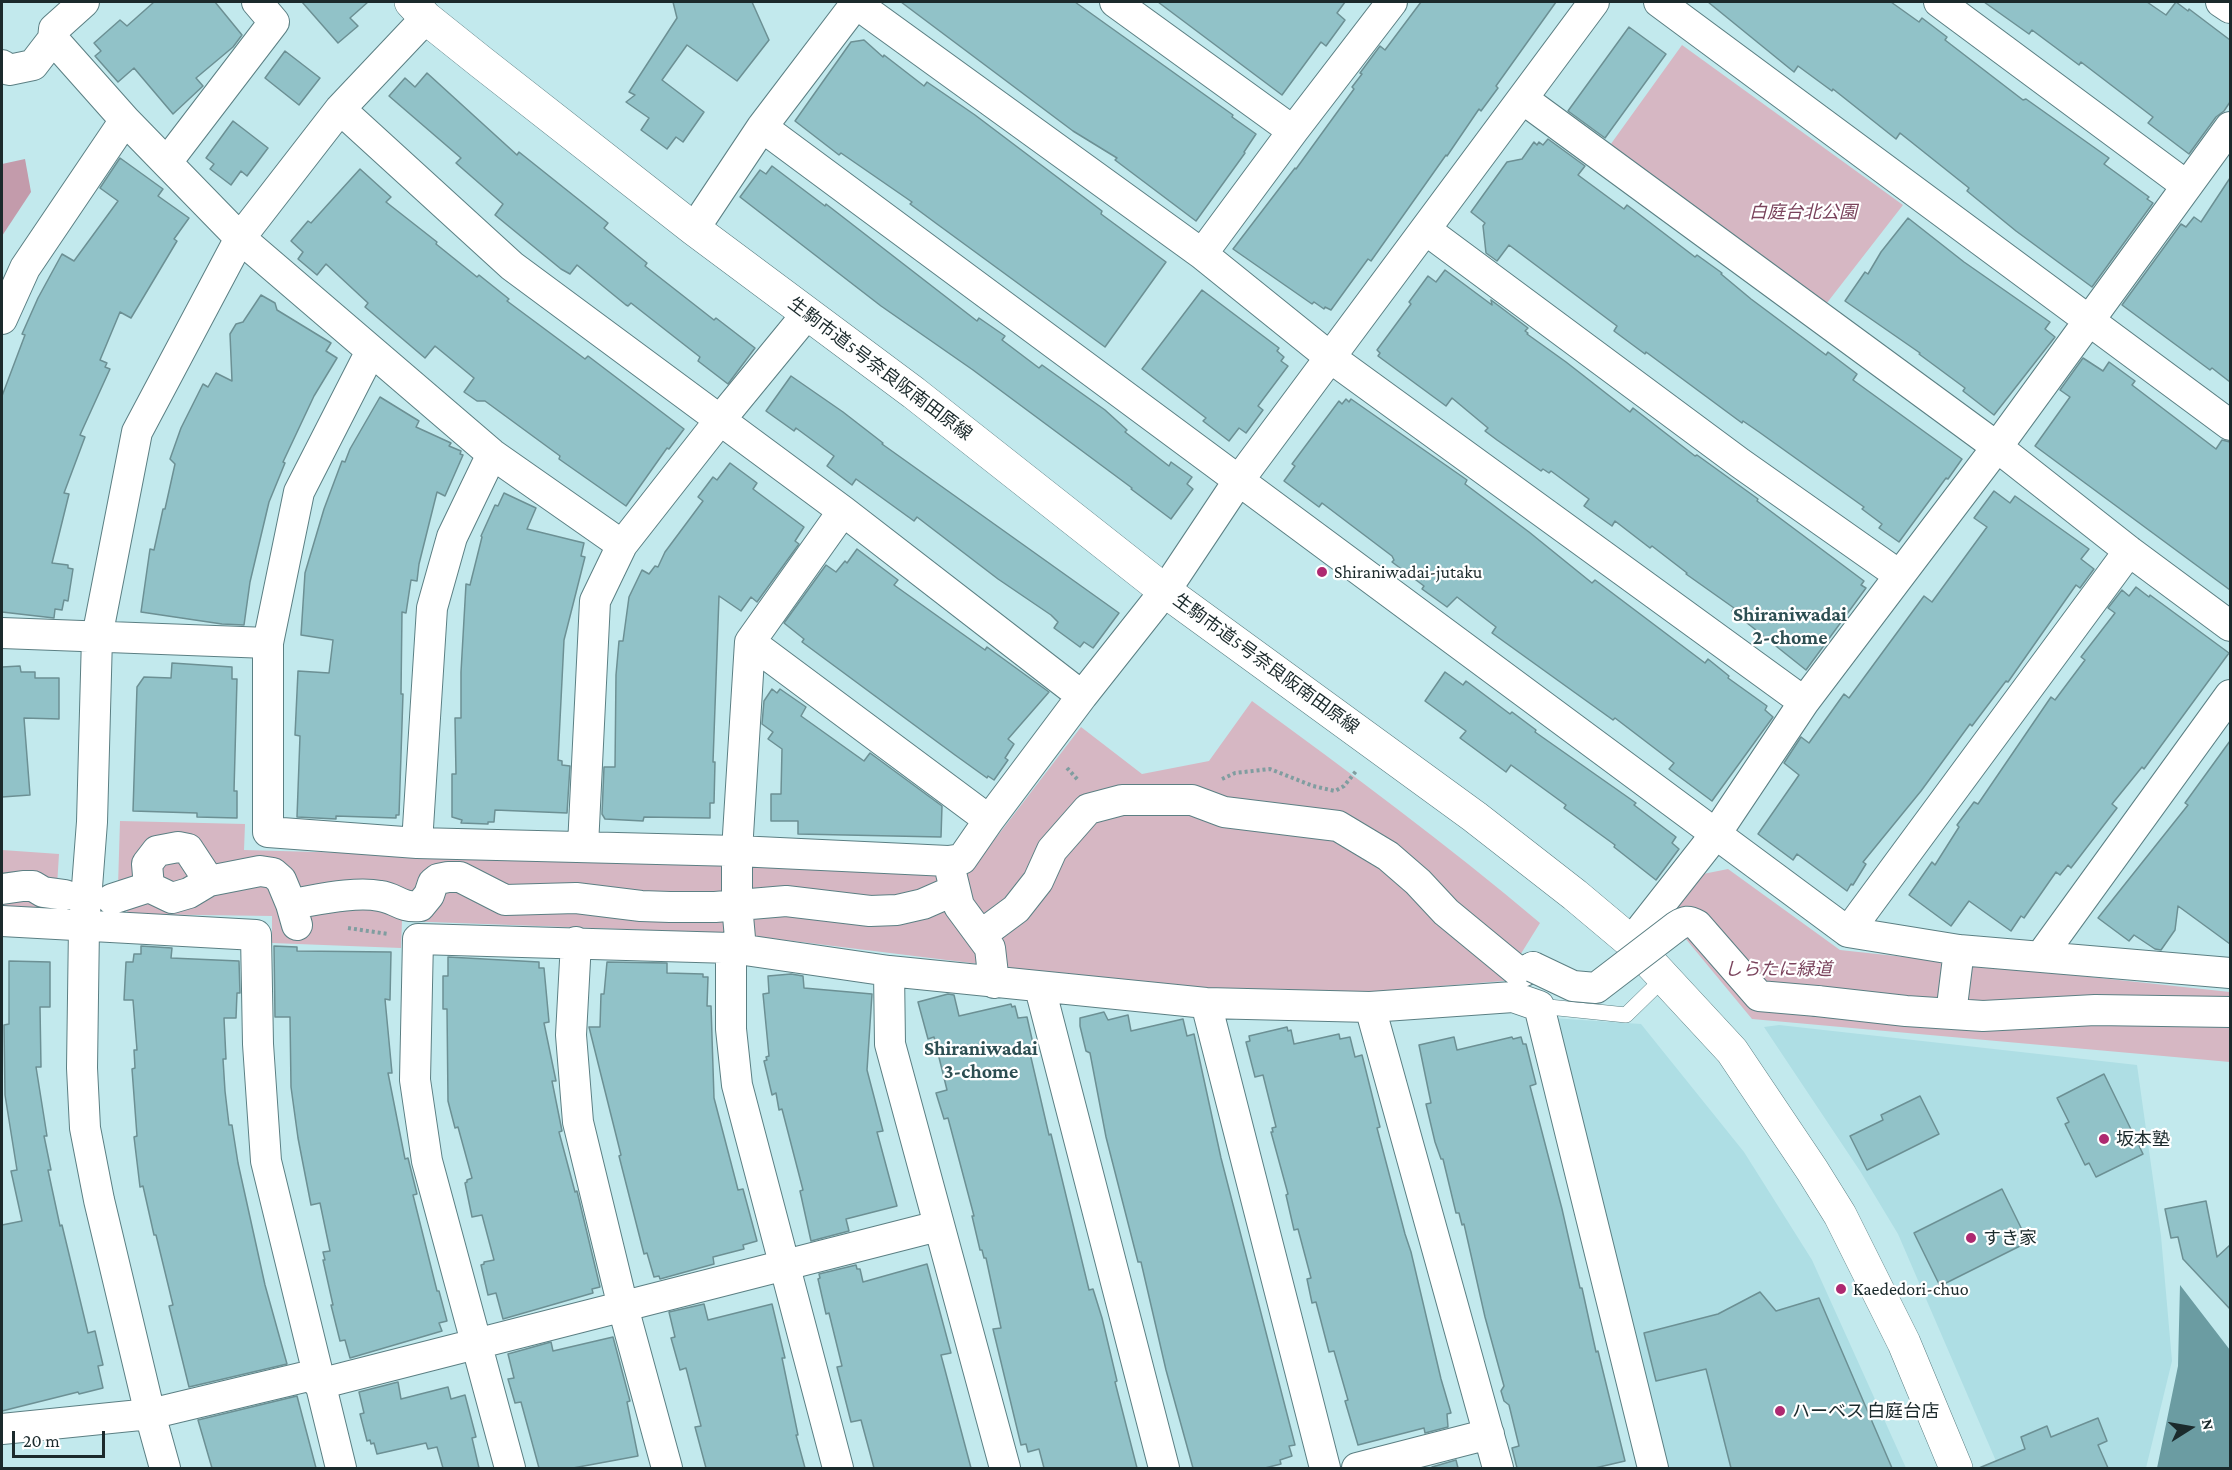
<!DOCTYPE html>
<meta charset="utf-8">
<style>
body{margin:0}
#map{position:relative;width:2232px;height:1470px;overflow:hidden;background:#c2e9ed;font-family:"Crimson Pro",serif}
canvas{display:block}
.frame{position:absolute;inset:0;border:3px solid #1b2a2c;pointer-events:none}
.north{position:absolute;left:2160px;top:1398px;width:60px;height:60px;-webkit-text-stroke:4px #fff;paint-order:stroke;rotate:79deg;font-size:16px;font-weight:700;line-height:24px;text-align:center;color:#1b2a2c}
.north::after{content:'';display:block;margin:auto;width:21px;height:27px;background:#1b2a2c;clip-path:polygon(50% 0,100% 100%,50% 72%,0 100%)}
.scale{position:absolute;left:12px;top:1431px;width:93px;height:27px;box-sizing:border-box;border:3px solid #1b2a2c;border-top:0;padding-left:8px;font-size:18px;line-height:21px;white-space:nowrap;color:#1b2a2c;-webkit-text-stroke:4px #fff;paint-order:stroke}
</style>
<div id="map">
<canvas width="2232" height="1470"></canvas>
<div class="frame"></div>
<div class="north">N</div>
<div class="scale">20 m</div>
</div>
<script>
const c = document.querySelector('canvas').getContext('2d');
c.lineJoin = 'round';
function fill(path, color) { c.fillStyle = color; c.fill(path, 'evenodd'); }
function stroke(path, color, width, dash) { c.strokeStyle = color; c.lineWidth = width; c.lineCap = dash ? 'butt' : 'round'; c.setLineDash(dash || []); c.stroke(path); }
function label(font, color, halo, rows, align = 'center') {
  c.font = font + ' "Crimson Pro","Noto Sans JP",serif'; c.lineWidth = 4.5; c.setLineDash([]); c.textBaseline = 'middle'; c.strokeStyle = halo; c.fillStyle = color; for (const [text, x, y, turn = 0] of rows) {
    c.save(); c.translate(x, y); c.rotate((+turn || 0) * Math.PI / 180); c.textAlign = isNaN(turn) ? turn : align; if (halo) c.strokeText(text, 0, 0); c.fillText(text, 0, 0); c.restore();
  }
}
const built = new Path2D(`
 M1552,1018l89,6 103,128 68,108 94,208h-240z
 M1779,1025l358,40 24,171 11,125 -26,107h-147l-101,-234 -38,-63 -96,-144z`);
const green = new Path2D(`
 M1682,45l221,160 -80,103 -215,-160z
 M1252,701c98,72 196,144 288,222l-36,58 -201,16 -186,-16 -389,-48 -326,-12 -1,27 -129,-5v-27l-144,-2 -10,-28 2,-65 125,3 -1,26 360,10 365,13 112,-146 61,47 67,-13z
 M2,850l57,4 -2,32 -11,19 -1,8 -43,-2z
 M1728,869l112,81 390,42v70l-478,-43 -67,-81 -12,-24 30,-40z`);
const forest = new Path2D(`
 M25,159l6,33 -29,44v-72z`);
const water = new Path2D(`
 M2180,1285l50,65v118h-73l21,-102z`);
const building = new Path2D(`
 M154,2h61l27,33 -9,12 -37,31 7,8 -30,28 -39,-46 -16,14 -23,-26 6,-5 -7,-8 26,-23 7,6z
 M302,2h66l-18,16 8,8 -20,17z
 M673,2h79l17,38 -32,41 -50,-36 -25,35 42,32 -21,30 -7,-5 -9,12 -26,-19 8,-12 -23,-16 9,-7 -6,-3 48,-74z
 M901,2h174l158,113 -1,2 24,17 -12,18 1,1 -49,68 -81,-61 2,-2 -44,-27z
 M1158,2h187l-8,11 8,7 -19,26 -5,-4 -39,53z
 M1421,2h135l-60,84 2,2 -17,23 -2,-2 -32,47 -1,-1 -75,106 -3,-2 -37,51 -6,-3 -1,2 -10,-7 -2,2 -79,-55 62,-81 1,1 58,-80 -2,-2 10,-13 -2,-1 20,-27 5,4z
 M1708,2h183l28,20 3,-4 25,19 -2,3 78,60 3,-1 83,59 -5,6 45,33 -2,2 6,4 -61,84 -76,-56 -49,-40 2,-3 -69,-55 -4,6 -63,-50 -1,2 -34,-25 -4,6z
 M1984,2h163l19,13 10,-13 12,9 1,-2 41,31v62l-6,9 -8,6 -27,37 -41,-31 5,-6 -72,-55 -2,3 -47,-35 -3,4z
 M1629,27l37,27 -61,84 -37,-27z
 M864,40l19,17 1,-2 40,31 3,-4 48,33 127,96 -1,3 65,48 -61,85 -168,-123 -27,-20 2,-2 -71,-49 -2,2 -44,-34 56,-79z
 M285,51l35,27 -21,27 -34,-27z
 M427,73l90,82 2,-3 89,71 -4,5 43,35 -2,3 69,54 2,-2 39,30 -27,36 -30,-23 2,-4 -69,-54 -3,3 -2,-1 -49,-40 -7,9 -9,-5 -66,-54 8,-11 -47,-41 5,-5 -72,-62 16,-18 10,9z
 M233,121l35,27 -21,28 -6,-5 -10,14 -21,-16 4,-5 -8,-6z
 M1548,139l37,27 -7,9 46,34 3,-4 68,52 2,-2 25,18 -1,1 30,25 75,56 2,-3 29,22 -4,6 109,79 -14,20 -2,-1 -47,64 -20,-14 3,-4 -20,-15 2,-2 -105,-75 -16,-11 -1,2 -96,-71 -1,2 -31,-23 3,-5 -108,-81 -12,16 -11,-8 -3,-27 2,-3 -14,-11 36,-50 15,-3 12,-17 3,3 2,-3 4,3z
 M120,158l43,31 -5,7 31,22 -15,21 3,2 -46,77 -11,-6 -20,48 7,3 -2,4 5,2 -30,66 5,2 -21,56 5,1 -17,69 16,2v3l5,1 -5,32 -4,-1 -2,10 -7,-1 -1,9 -52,-6v-216l23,-61 -3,-1 16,-36 24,-44 12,7 44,-60 -18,-13z
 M772,166l53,40 1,-2 151,117 2,-3 26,18 -3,4 37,28 3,-3 63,45 22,20 -2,2 44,34 2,-4 21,15 -5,7 6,5 -22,30 -40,-30 1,-1 -159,-118 -92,-64 -141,-109 20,-27 6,4z
 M360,169l31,28 -5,5 51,40 -1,2 41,33 2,-2 30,24 -2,2 78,58 3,-3 96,73 -15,20 -2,-1 -41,58 -67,-47 1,-3 -75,-55h-8l-13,-9 10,-14 -39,-32 -10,12 -60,-51 3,-4 -42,-39 -9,11 -19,-16 5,-7 -12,-11 17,-20 3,2z
 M2230,178v204l-18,-14 -2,2 -88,-65 59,-81 5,3 8,-10 7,5z
 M1908,218l56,44 86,60 -5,7 10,8 -61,78 -31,-24 2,-3 -46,-34 1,-1 -75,-52 20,-29 3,2 13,-22z
 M1445,270l47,35 -1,-5 37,28 -3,3 3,2 -1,1 39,28 64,50 3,-4 62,48 2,-1 61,44 -1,2 107,80 -3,4 5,3 -60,82 -74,-59 2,-3 -48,-34 1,-1 -35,-27 -2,2 -35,-27 -3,5 -28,-20 5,-7 -38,-28 -2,2 -6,-4 -2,2 -44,-31 -12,-9 3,-3 -36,-30 -6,8 -68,-50 2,-3 -3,-3 34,-46 -2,-2 19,-26 8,6z
 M1202,290l77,58 -2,3 7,6 -3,4 7,5 -30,40 5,4 -17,23 -7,-5 -10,13 -26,-20 3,-3 -64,-49z
 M261,295l14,8 2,7 54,33 -5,8 11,7 -23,38 -31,66 2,1 -16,39 -19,80 -6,43 -22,-1 -81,-12 9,-63 4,1 9,-41h2l10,-45 -5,-5 11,-31 22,-44 5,3 8,-14 16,8 -2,-47 6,-10 7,-2z
 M2083,358l20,13 6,-9 26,19 -3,4 84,64 6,-9 8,2v148l-195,-144 35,-49 -10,-7z
 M791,376l52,36 40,31 -1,1 237,169 -26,35 -9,-6 -4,5 -26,-19 4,-6 -7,-7 -53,-36 -81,-62 -3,4 -58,-42 -4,6 -25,-19 7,-10 -38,-28 -2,3 -28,-20z
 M380,397l39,24 -3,6 35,16 -2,3 12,5 -1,3 3,1 -18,41 -8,-4 -18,72 -2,17 -6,-1 -5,33 -4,-1 -1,82h2l-4,121h-3v3l-60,-2v3l-39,-2 3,-81 -5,-1 3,-64 31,2 4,-33 -32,-5 4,-62 19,-64 18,-48 3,1 5,-13z
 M1346,399l3,3 2,-3 116,81 -2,4 64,48 63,51 3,-3 110,83 3,-4 21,17 -1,2 39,28 -2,4 8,7 -61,84 -43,-32 5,-6 -59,-45 -2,2 -121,-87 4,-6 -39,-30 -10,10 -25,-18 2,-3 -32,-24 2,-2 -2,-4 -70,-53 -3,4 -35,-26 11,-15 -3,-2 47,-63 3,3z
 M730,463l27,20 -4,6 51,38 -9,14 4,3 -42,58 -6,-5 -10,14 -22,-15 -6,166h2l-1,41h-4v15l-66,-1 -1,4 -38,-2 -3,-5 2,-47h11l1,-92 3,-34h4l6,-44 13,-27 7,4 6,-8 3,1 7,-15 38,-51 -5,-4 15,-20 4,3z
 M1994,491l16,12 5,-7 74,53 -8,10 13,10 -14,19 -4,-3 -68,97 -2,-1 -34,45 -2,-2 -49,67 -58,71 3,2 -13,21 -2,-1 -4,7 -50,-37 -4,6 -35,-26 41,-59 -15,-12 17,-26 8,6 35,-49 5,4 75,-102 8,6 55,-75 -13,-9z
 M504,493l32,15 -9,21 57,14 -3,13 4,1 -21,83 -6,120 4,1v4l8,1 -3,47 -72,-3 -1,12h-6v2l-27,-1 1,-3 -10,-3v-43h4l-1,-56h6v-46l5,-88 4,1 12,-48 -1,-1 14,-31 3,1z
 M857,549l41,31 -4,5 91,65 2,-3 62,45 -41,47 6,5 -9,14 3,2 -14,20 -6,-4 -1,2 -32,-23 -153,-113 2,-3 -20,-16 42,-58 10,7 9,-11 2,2z
 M2136,587l13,10 1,-2 79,58 -85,116 -2,-2 -30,37 5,4 -46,60 -3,-3 -8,10 -4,-3 -32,46 -3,-2 -10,15 -42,-30 -18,25 -42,-31 23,-33 3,3 24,-38 -2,-2 17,-23 4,2 73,-107 4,3 30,-40 -4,-3 34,-44 -7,-5 14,-18 7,6z
 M172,663l60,4v12h5l-3,112h3v27l-40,-1v-4l-64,-2 4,-124 7,-10 27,1z
 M20,666l1,6h14v6h24v41l-35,-1 6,77 -28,2v-130z
 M1445,672l18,13 3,-4 44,33 2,-2 24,18 -1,2 101,71 -2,2 42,32 -4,6 7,6 -23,31 -42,-33 1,-2 -51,-37 2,-3 -55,-40 -5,7 -46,-34 6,-7 -41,-30z
 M772,689l5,4 3,-4 26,18 -5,9 63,45 6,-8 72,53 -1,31 -143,-3v-13h-27v-27h10l1,-45 -14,-10 5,-7 -11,-8 2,-23z
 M2230,741v203l-52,-38 -3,24 -14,20 -6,-1 -21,-14 -5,6 -31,-23 90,-113 -3,-2z
 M141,946l31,2 -1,10 68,3 1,32h-3l-1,25h-12l2,41h-3l2,32 4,34h3l6,38 27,122 22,79 -98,23 -20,-81 4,-1 -17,-70h-2l-11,-49 -3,1 -6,-50 3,-1 -5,-67 3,-1 -1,-18h3l-4,-50h-9l2,-38h7l1,-8h7z
 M274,946l23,1v4l94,1 -1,48 -5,-1 7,74h-4l17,86 3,-1 9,36 -4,1 24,96h2l8,30 -8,2 3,8 -92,27 -5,-18 -5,1 -9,-36h2l-10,-45h2l-2,-8 7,-1 -10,-48 -9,2 -13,-67 -7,-51 -1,-70h-15z
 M448,957l91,5v6h5l5,54 -5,1 12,58h-4l10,50 -3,1 16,60 2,-1 23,96 -8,2 1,4 -90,26 -7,-26 -8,2 -7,-30 3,-1v-2l10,-2 -12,-45 -10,2 -7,-34 2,-1v-2l5,-2 -14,-51 -3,1 -7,-27 -1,-92h-4v-33h5z
 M9,961l41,1v45h-10l1,60h-5l11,69h-3l7,34h-3l12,56 2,-1 26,108 7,-2 8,34 -5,1 5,22 -24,6 -1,-2 -76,19v-186l20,-4 -11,-50 6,-1 -12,-75 -1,-70 5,-1z
 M607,962l60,1v10l36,1v3h5l-1,29h4l3,92 22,84 2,8 5,-1 14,52 -14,4 1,4 -31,8 1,7 -54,15 -1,-3 -5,1 -7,-24 -3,1 -25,-98 2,-1 -32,-128h11l1,-33h3z
 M791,974l12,2 1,12 68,6 -5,76 16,61 -6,1 20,74 -51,13 3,12 -38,10 -11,-50 3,-1 -21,-81 -3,1 -3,-17 -4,2 -8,-34 3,-1 -1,-3 3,-1 -6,-62 6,-1 -1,-17z
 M948,994l6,1 5,21 52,-12 1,3 3,-1 3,12 9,-1 7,31 -5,1 20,86 2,-1 38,156 4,-1 9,29 15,63 -2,1 22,86h-93l-5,-19 -11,3 -2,-8 -5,1 -28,-116 8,-1 -15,-70h-2l-2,-8h-2l-8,-34h2l-26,-98 -4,1 -8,-26 11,-3 -13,-53 -6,2 -10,-37z
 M1104,1012l4,8 20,-5 3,16 52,-12 4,17 7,-2 27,124 74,287 -6,1 3,10 -12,4 1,4 -16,4h-72l-27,-98 -25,-108h-3l-32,-125 -16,-84 -4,-2 -6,-25v-8z
 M1287,1027l1,4 3,-1 3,14 45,-10 1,5 10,-2 5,20 7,-2 18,72 -3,1 28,106 6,18 30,127 10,34 -4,1 1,13 -23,6 -1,-5 -66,17 -13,-44 3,-1 -14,-49 -5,1 -13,-50 -4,1 -5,-24 4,-1 -13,-49 -4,1 -8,-35 2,-1 -17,-62h2l-1,-4 4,-1 -13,-52 -8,2 -9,-35 4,-1 -1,-5z
 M1454,1037l3,13 55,-13 1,2 8,-2 2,7h3l10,40 -6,2 32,123 18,79h2l14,64 2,-1 27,110 -30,7h-78l-5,-20 7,-2 -10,-41 -5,-4 -3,-10 3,-5 -19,-69 -21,-93 -2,1 -3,-12h-3l-13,-54h-2l-6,-17 -9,-38 5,-1 -12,-58z
 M2104,1074l39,80 -47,23 -7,-14 -4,2 -20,-41 4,-2 -12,-24z
 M1920,1096l19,38 -72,36 -17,-34 33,-16 -2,-5z
 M2002,1189l26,53 -88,44 -26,-53z
 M2206,1201l11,56 13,-12v64l-47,-50 -5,-22 -7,1 -6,-29z
 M927,1264l24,89 -10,2 30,113h-97l-13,-48 -10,2 -14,-55 5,-1 -13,-53 -3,1 -8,-35 2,-1 -1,-4 37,-9 1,4h3l3,13z
 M1760,1292l16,19 43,-13 73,170h-161l-25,-99 -50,12 -12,-48 74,-19z
 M704,1304l4,16 64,-16 13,54h-3l16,77h-2l9,33h-99l-11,-41 6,-1 -15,-58 -6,2 -9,-32 4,-1 -6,-25z
 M613,1337l17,64 -3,1 11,54 -65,12h-34l-18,-66 -6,1 -7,-24 6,-1 -6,-24 43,-12 2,9z
 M398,1382l3,17 47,-12 3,12 14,-4 11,42 -4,1 7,30h-36l-6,-21 -9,2 -2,-6 -49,11 -3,-11 -3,1 -1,-4 -3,1 -7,-27 4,-1 -5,-21z
 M297,1396l19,72h-104l-14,-48z
 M2098,1418l9,23 -9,4 10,23h-129l46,-19 -4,-12 26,-11 4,11z
 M1456,1460l2,8h-26v-1z`);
const path = new Path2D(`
 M1067,768l11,12
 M1222,779l13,-6 35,-4 43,17 22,5 9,-5 13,-16
 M348,928l40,6`);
const lane = new Path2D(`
 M1539,1006l87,9 37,-36`);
const street = new Path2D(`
 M84,2l-30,27 -1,10 72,81 115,118 252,216 130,91
 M854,2l348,252 129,104 473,344
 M1115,2l178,129
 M1659,2l571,423
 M1939,2l248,184
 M2221,2l9,6
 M2,65l7,5 24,-5 20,-26
 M1523,99l474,348 132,104 101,75
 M340,109l172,157 331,245 239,185
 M762,127l1086,805 111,18 271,23
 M167,162l107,-140 -17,-20
 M694,229l68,-102 95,-125
 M1426,230l314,233 159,112
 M1202,254l91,-123 99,-129
 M2,319l23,-51 100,-148
 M371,351l-72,141 -31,151v189l149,11 320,8 211,10 14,-2 27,-39 93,-124 83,-105 74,-111 355,-478
 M2,633l266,10
 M750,642l239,178
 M417,843l15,-235 20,-71 40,-83
 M583,846l12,-245 27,-56 98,-125 87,-106
 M951,873l8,33 31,42 4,35
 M149,887l-2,-23 10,-13 21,-4 10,2 21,32
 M2,889l21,-3h10l10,6 22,3
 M112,899l37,-12 23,11 17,-5 20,-12 51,-10 13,2 8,7 10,24 6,21
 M291,904c26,-4 64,-13 89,-8 16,2 20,12 40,10l9,-11 4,-12 5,-4 10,-2h12l45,23 71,-2 65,8 29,1h45l71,-6 84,10 27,-1 26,-6 32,-14
 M2,921l254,14 2,109 8,117 75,307
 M1848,932l281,-381
 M981,935l35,-26 22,-28 14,-31 36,-41 34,-9h70l32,12 114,14 50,30 30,26 28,30 74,61 13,-6
 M576,942l-5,93 7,87 45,185 44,161
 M1631,942l84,-107 89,-133 193,-255 233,-320
 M731,948v81l6,56 101,383
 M741,949l-4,-44v-54l13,-209 93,-131
 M2041,956l189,-261
 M889,971l1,73 115,424
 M1040,988l124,480
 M1817,1001l89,10 77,5 112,-6 135,2
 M1206,1003l119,465
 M1370,1007l128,461
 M1951,1014l8,-64
 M319,1384l619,-158
 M2,1429l148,-15 167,-40
 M165,1468l-15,-54 -51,-214 -14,-72 -3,-60 2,-142 8,-104 5,-185 40,-205 103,-194 100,-129 86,-91
 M510,1468l-83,-307 -12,-81 3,-141 313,9 158,23 317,32 164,4 143,-10 26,9 114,462
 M1357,1468l132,-34`);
const secondary = new Path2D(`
 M411,2l15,16 55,44 213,167 220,164 251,198 310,226 100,78 56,47 101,109 80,119 28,45 64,128 52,125`);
const streetBridge = new Path2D(`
 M1533,967l40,19 23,2 81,-62c8,-5 11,-6 20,-1l62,71 58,5`);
const markers = [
 [1322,572,6,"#ae2970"],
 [2104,1139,6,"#ae2970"],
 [1971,1238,6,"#ae2970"],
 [1841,1289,6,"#ae2970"],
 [1780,1411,6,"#ae2970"]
];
const parkNames = [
 ["白庭台北公園",1803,212],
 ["しらたに緑道",1778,969]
];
const streetNames = [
 ["生駒市道5号奈良阪南田原線",880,369,37],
 ["生駒市道5号奈良阪南田原線",1266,664,36]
];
const poiNames = [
 ["Shiraniwadai-jutaku",1334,572],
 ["坂本塾",2116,1139],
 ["すき家",1983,1238],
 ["Kaededori-chuo",1853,1289],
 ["ハーベス 白庭台店",1792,1411]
];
const neighbourhoodNames = [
 ["Shiraniwadai",1790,615],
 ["2-chome",1790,638],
 ["Shiraniwadai",981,1049],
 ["3-chome",981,1072]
];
fill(built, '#aedee4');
fill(green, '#d6b7c3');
fill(forest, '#c39bab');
fill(water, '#6b9ca2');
fill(building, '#91c2c8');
stroke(building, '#6c9094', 1.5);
stroke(lane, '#5b7f83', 16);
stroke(street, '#5b7f83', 32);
stroke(secondary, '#5b7f83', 34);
stroke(path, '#809da0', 4, [3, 3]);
stroke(lane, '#fff', 15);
stroke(street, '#fff', 30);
stroke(secondary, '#fff', 33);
stroke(streetBridge, '#5b7f83', 32, []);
stroke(streetBridge, '#fff', 30);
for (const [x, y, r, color] of markers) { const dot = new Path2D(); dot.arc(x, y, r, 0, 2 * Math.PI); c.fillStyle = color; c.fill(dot); stroke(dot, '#fff', 2); }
label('italic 18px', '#7a435c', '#fff', parkNames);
label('18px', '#1b2a2c', '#fff', streetNames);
label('18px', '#1b2a2c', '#fff', poiNames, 'left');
label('bold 20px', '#2c4e52', '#fff', neighbourhoodNames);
</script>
